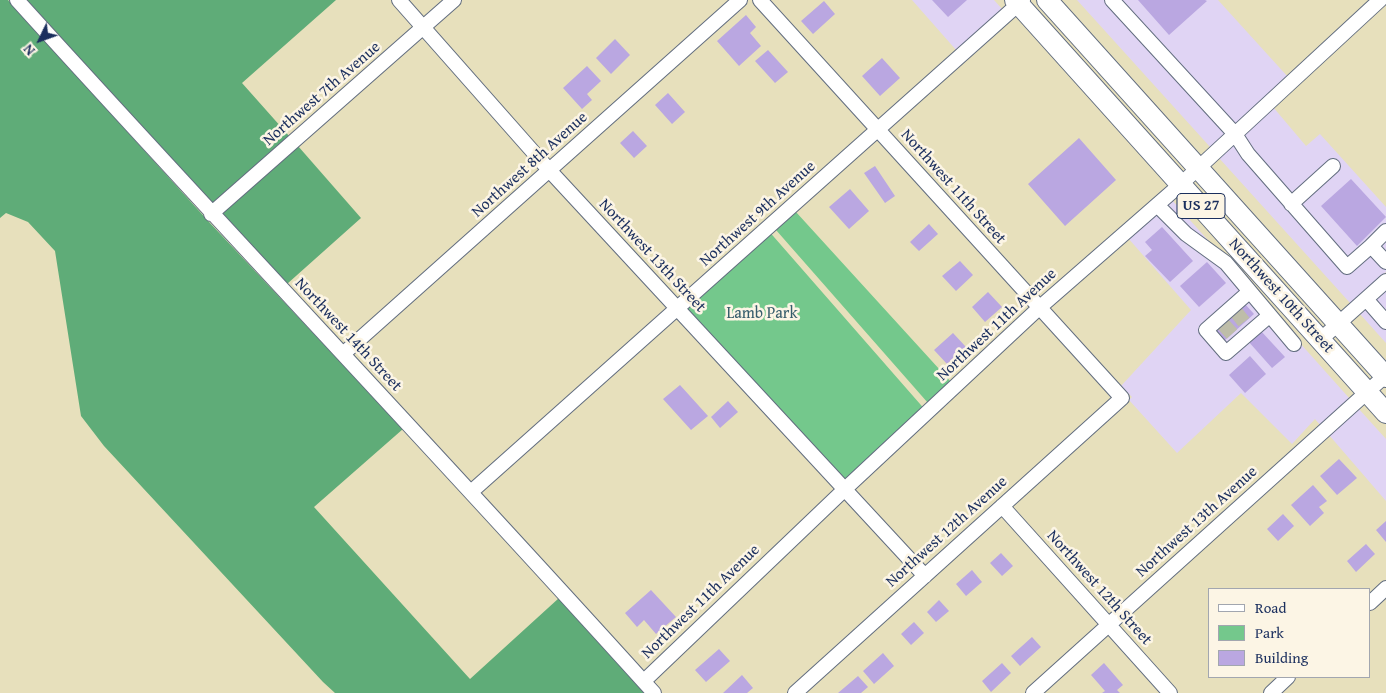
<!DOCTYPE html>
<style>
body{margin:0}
#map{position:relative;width:1386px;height:693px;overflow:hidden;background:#e7e0bc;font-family:"Gentium Book Plus",serif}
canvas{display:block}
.legend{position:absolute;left:1208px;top:588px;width:162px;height:90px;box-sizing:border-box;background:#fcf5e5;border:1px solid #a2a6af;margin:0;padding:6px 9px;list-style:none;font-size:15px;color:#1b2f5e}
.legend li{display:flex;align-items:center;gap:10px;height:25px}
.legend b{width:25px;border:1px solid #a2a6af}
.north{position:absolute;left:15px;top:15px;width:50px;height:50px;-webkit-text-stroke:4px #fcf5e5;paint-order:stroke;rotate:228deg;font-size:14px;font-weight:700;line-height:20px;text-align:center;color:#1b2f5e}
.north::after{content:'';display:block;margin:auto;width:18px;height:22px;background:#1b2f5e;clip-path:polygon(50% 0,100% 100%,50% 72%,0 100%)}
</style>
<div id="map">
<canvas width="1386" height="693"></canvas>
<ul class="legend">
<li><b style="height:6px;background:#fff"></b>Road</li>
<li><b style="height:14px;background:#74c88c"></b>Park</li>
<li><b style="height:14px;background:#baa7e1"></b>Building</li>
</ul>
<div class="north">N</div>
</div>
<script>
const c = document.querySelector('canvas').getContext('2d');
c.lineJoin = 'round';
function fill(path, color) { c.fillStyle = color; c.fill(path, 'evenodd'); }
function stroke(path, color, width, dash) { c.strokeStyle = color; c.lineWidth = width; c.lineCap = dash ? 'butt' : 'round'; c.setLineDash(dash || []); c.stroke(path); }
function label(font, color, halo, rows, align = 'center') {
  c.font = font + ' "Gentium Book Plus",serif'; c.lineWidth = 5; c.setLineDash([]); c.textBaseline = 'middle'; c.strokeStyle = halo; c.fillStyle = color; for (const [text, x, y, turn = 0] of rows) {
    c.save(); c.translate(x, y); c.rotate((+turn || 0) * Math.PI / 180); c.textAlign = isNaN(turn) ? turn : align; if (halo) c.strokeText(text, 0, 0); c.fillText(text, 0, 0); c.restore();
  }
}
const built = new Path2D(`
 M912,0h82l9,10 -46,41z
 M1077,0h141l70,77 -77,71z
 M1273,107l33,39 14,-12 66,73v65l-35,32 -132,-146z
 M1172,200l178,199 -29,27 -6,-7 -23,25 -51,-51 -64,60 -48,-53 3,-3 -11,-11 70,-76 -63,-72z
 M1386,289v54l-27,-30z
 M1358,408l28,31v62l-57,-66z`);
const green = new Path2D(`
 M796,212l155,170 -23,21 -152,-173z
 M767,229l160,183 -82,77 -168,-180z`);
const forest = new Path2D(`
 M0,0h8l202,223 193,206 -89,78 156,172 89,-81 86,95h-310l-12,-11 -219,-236 -23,-30 -26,-165 -27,-29 -22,-9 -6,5z
 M27,0h309l-94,83 48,54 -78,68z
 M298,146l63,72 -74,66 -66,-70z`);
const building = new Path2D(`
 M932,0h35l-19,17z
 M1138,0h67l2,1 -38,34z
 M824,1l11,13 -22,20 -12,-13z
 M746,15l10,12 -6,6 11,13 -22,20 -22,-25z
 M615,39l15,16 -19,19 -15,-16z
 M768,50l20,22 -13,11 -20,-22z
 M882,58l18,20 -20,18 -18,-20z
 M587,66l14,15 -14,13 5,6 -10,9 -19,-21z
 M668,93l17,19 -13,12 -17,-19z
 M633,131l14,15 -13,12 -14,-15z
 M1079,138l37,42 -51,46 -37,-42z
 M875,166l20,30 -10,7 -21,-30z
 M1351,179l35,38 -29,29 -36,-40z
 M850,189l19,22 -20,18 -20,-22z
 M929,224l9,10 -19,17 -9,-9z
 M1162,227l31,34 -23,21 -25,-26 7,-6 -7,-8z
 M960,261l13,14 -17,16 -14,-15z
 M1207,262l19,21 -27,24 -19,-21z
 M988,292l14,15 -17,15 -13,-15z
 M1245,304l9,10 -30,27 -9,-10z
 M1260,330l25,27 -13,11 -24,-27z
 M953,333l13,14 -19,17 -13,-14z
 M1250,356l16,18 -21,19 -16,-18z
 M680,385l28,31 -17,14 -28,-31z
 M728,401l10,11 -18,16 -9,-11z
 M1339,459l18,19 -20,17 -17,-19z
 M1313,485l14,16 -8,6 5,6 -14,13 -19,-21z
 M1283,514l11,12 -16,15 -11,-12z
 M1386,521v21l-10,-12z
 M1366,544l9,10 -19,18 -9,-11z
 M1001,553l12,13 -11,10 -12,-13z
 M972,570l10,12 -16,14 -10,-12z
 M651,590l25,27 -20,17 -12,-14 -7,7 -12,-14z
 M939,600l10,11 -13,11 -9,-10z
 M914,622l10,11 -13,12 -10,-11z
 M1032,637l9,10 -21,19 -9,-10z
 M719,649l11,12 -24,21 -11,-12z
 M883,653l11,13 -20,18 -11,-13z
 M1002,663l9,10 -20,19 -9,-11z
 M1104,663l19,22 -6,5 3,3h-18l3,-2 -14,-16z
 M742,675l11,13 -6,5h-24z
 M858,676l10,11 -7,6h-23z`);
const minorTunnel = new Path2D(`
 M1236,312l8,10
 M1223,324l9,10`);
const minor = new Path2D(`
 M17,0c211,233 427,460 637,693
 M399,0l151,171 375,405
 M760,0l362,398 -327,295
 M1112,0l123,134 13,20 99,113 24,-21 15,16
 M1291,204l42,-38
 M1157,205l29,29 40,29 68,81
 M211,214l243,-214
 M1371,246l15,-15
 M1249,292l-43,38 20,23 43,-37
 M1366,299l20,23
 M1320,340l66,-59
 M343,354l397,-354
 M471,492l552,-492
 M1002,506l168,187
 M1370,603l16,-15
 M644,681l201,-192 194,-181 142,-124 199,-184
 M1033,693l352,-317
 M1271,693l17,-16`);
const highway = new Path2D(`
 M1015,0l371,413
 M1047,0l339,377`);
const shields = [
 [1201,206,48]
];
const shieldNames = [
 ["US 27",1201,206]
];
const streetNames = [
 ["Northwest 7th Avenue",322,94,-41],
 ["Northwest 8th Avenue",530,165,-42],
 ["Northwest 11th Street",953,187,48],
 ["Northwest 9th Avenue",758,214,-42],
 ["Northwest 13th Street",652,256,47],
 ["Northwest 10th Street",1281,296,48],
 ["Northwest 11th Avenue",997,325,-43],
 ["Northwest 14th Street",348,335,47],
 ["Northwest 13th Avenue",1197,522,-42],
 ["Northwest 12th Avenue",947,532,-42],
 ["Northwest 12th Street",1099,588,48],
 ["Northwest 11th Avenue",701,602,-44]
];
const parkNames = [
 ["Lamb Park",762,314]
];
fill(built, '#e0d4f4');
fill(green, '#74c88c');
fill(forest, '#5fac78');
fill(building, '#baa7e1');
stroke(minorTunnel, '#bebda9', 14, [14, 7]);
stroke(minor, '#626d7f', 16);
stroke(highway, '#626d7f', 22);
stroke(minor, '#fff', 14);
stroke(highway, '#fff', 20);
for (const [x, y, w] of shields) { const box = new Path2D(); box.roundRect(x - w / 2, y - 12.5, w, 25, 4); c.fillStyle = '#fcf5e5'; c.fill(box); stroke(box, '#1b2f5e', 1); }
label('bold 15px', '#1b2f5e', null, shieldNames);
label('16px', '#1b2f5e', '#fcf5e5', streetNames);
label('16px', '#365d6c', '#fcf5e5', parkNames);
</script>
